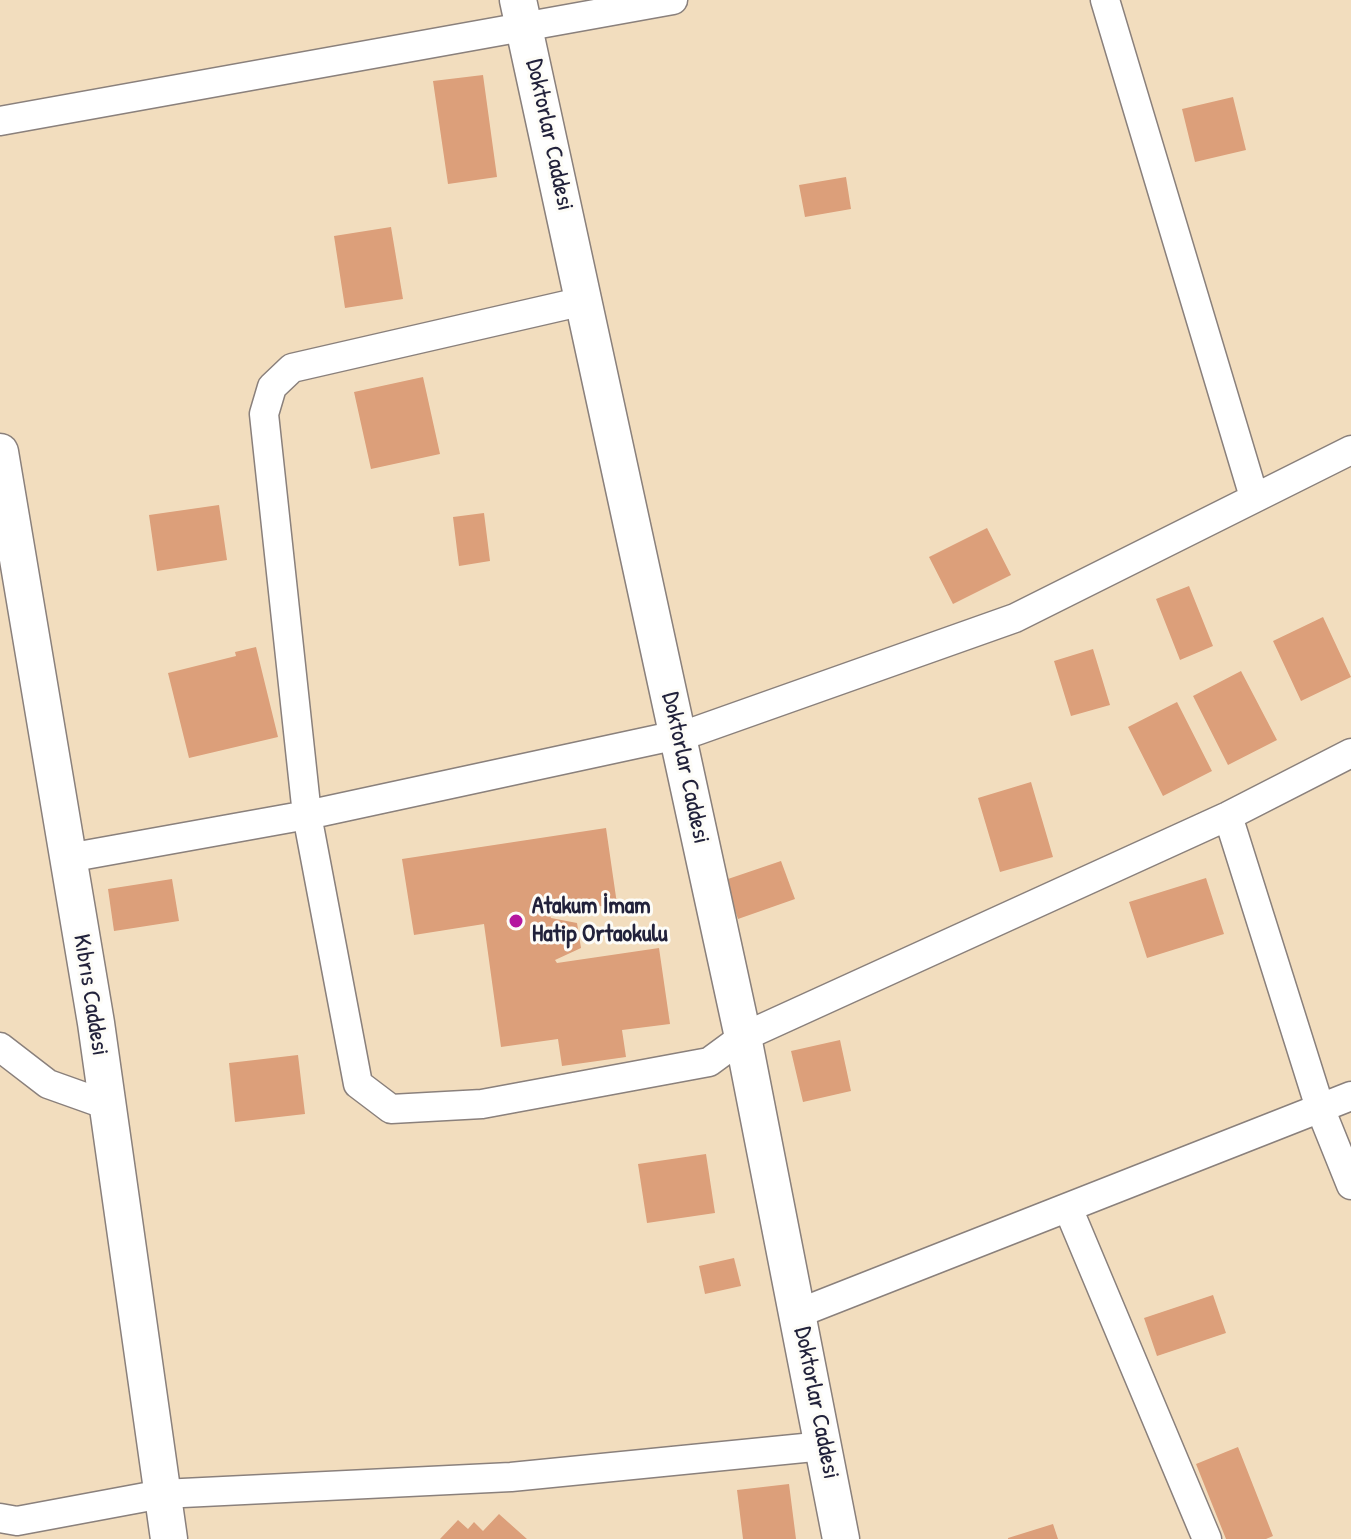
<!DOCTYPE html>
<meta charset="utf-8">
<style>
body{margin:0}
canvas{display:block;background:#f2ddbe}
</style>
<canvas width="1351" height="1539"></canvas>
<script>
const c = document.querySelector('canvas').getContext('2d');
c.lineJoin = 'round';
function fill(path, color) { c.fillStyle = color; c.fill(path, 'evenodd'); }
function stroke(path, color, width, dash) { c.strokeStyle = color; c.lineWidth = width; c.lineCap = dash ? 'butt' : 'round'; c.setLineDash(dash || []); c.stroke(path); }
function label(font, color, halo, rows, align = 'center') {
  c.font = font + ' "Patrick Hand",sans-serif'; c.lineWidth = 6; c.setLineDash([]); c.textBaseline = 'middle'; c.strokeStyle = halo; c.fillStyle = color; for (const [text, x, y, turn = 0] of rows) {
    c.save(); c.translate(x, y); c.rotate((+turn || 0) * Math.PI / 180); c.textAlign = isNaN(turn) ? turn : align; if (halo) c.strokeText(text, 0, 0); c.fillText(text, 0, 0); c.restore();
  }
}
const building = new Path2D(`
 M483,75l14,102 -49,7 -15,-103z
 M1233,97l13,53 -51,12 -13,-53z
 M846,177l5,32 -46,8 -6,-32z
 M391,227l12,72 -58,9 -11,-72z
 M423,377l17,77 -69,15 -17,-77z
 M219,505l8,55 -70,11 -8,-56z
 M484,513l6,48 -31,5 -6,-49z
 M987,528l24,47 -58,29 -24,-47z
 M1189,586l24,60 -33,14 -24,-61z
 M1323,617l28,60 -50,24 -28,-60z
 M256,647l22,90 -89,21 -21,-85 68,-17 -1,-4z
 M1093,649l17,56 -39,11 -17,-55z
 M1241,671l36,69 -49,25 -35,-69z
 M1177,702l35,69 -49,25 -35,-69z
 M1031,782l22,75 -53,15 -22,-74z
 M606,828l11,76 -68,9 2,5 26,5 4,25 -26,12 2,3 102,-15 11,76 -48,6 4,27 -64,9 -4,-27 -57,8 -17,-123 -70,11 -12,-76z
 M781,861l14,38 -57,20 -13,-39z
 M1206,878l18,56 -77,24 -18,-56z
 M172,879l7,42 -65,10 -6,-42z
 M840,1040l11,51 -48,11 -12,-51z
 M298,1055l7,59 -70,8 -6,-59z
 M706,1154l9,59 -68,10 -9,-59z
 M734,1258l7,28 -36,8 -6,-28z
 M1213,1295l13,38 -69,23 -13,-38z
 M1238,1447l35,89 -7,3h-40l-30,-75z
 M789,1484l7,55h-53l-6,-49z
 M499,1514l28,25h-87l18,-19 10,9 6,-7 9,9z
 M1053,1524l5,15h-50v-1z`);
const minor = new Path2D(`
 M1105,0l149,497
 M0,121l673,-121
 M584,301l-292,67 -20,19 -8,27 43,401 51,269 33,25 91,-5 227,-42 34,-25 485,-221 123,-63
 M1228,816l92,292 31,77
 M68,858l239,-43 389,-84 319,-113 336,-168
 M0,1047l48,37 59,21
 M1068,1208l139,331
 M799,1313l552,-217
 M0,1518l17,3 145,-27 349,-17 313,-31`);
const tertiary = new Path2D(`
 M518,0l225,1037 98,502
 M0,452l96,571 73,516`);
const markers = [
 [516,921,8,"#b5179e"]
];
const streetNames = [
 ["Doktorlar Caddesi",549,135,78],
 ["Doktorlar Caddesi",685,768,78],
 ["Kıbrıs Caddesi",90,995,81],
 ["Doktorlar Caddesi",816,1403,79]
];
const poiNames = [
 ["Atakum İmam",532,907],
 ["Hatip Ortaokulu",532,935]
];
fill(building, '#dc9f7a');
stroke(minor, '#8a807c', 31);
stroke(tertiary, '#8a807c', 39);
stroke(minor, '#fff', 28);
stroke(tertiary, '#fff', 36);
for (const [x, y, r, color] of markers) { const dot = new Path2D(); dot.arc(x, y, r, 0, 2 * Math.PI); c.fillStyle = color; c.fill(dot); stroke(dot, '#fdfcf7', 3); }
label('24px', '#22223b', '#fdfcf7', streetNames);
label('bold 24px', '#22223b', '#fdfcf7', poiNames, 'left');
</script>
